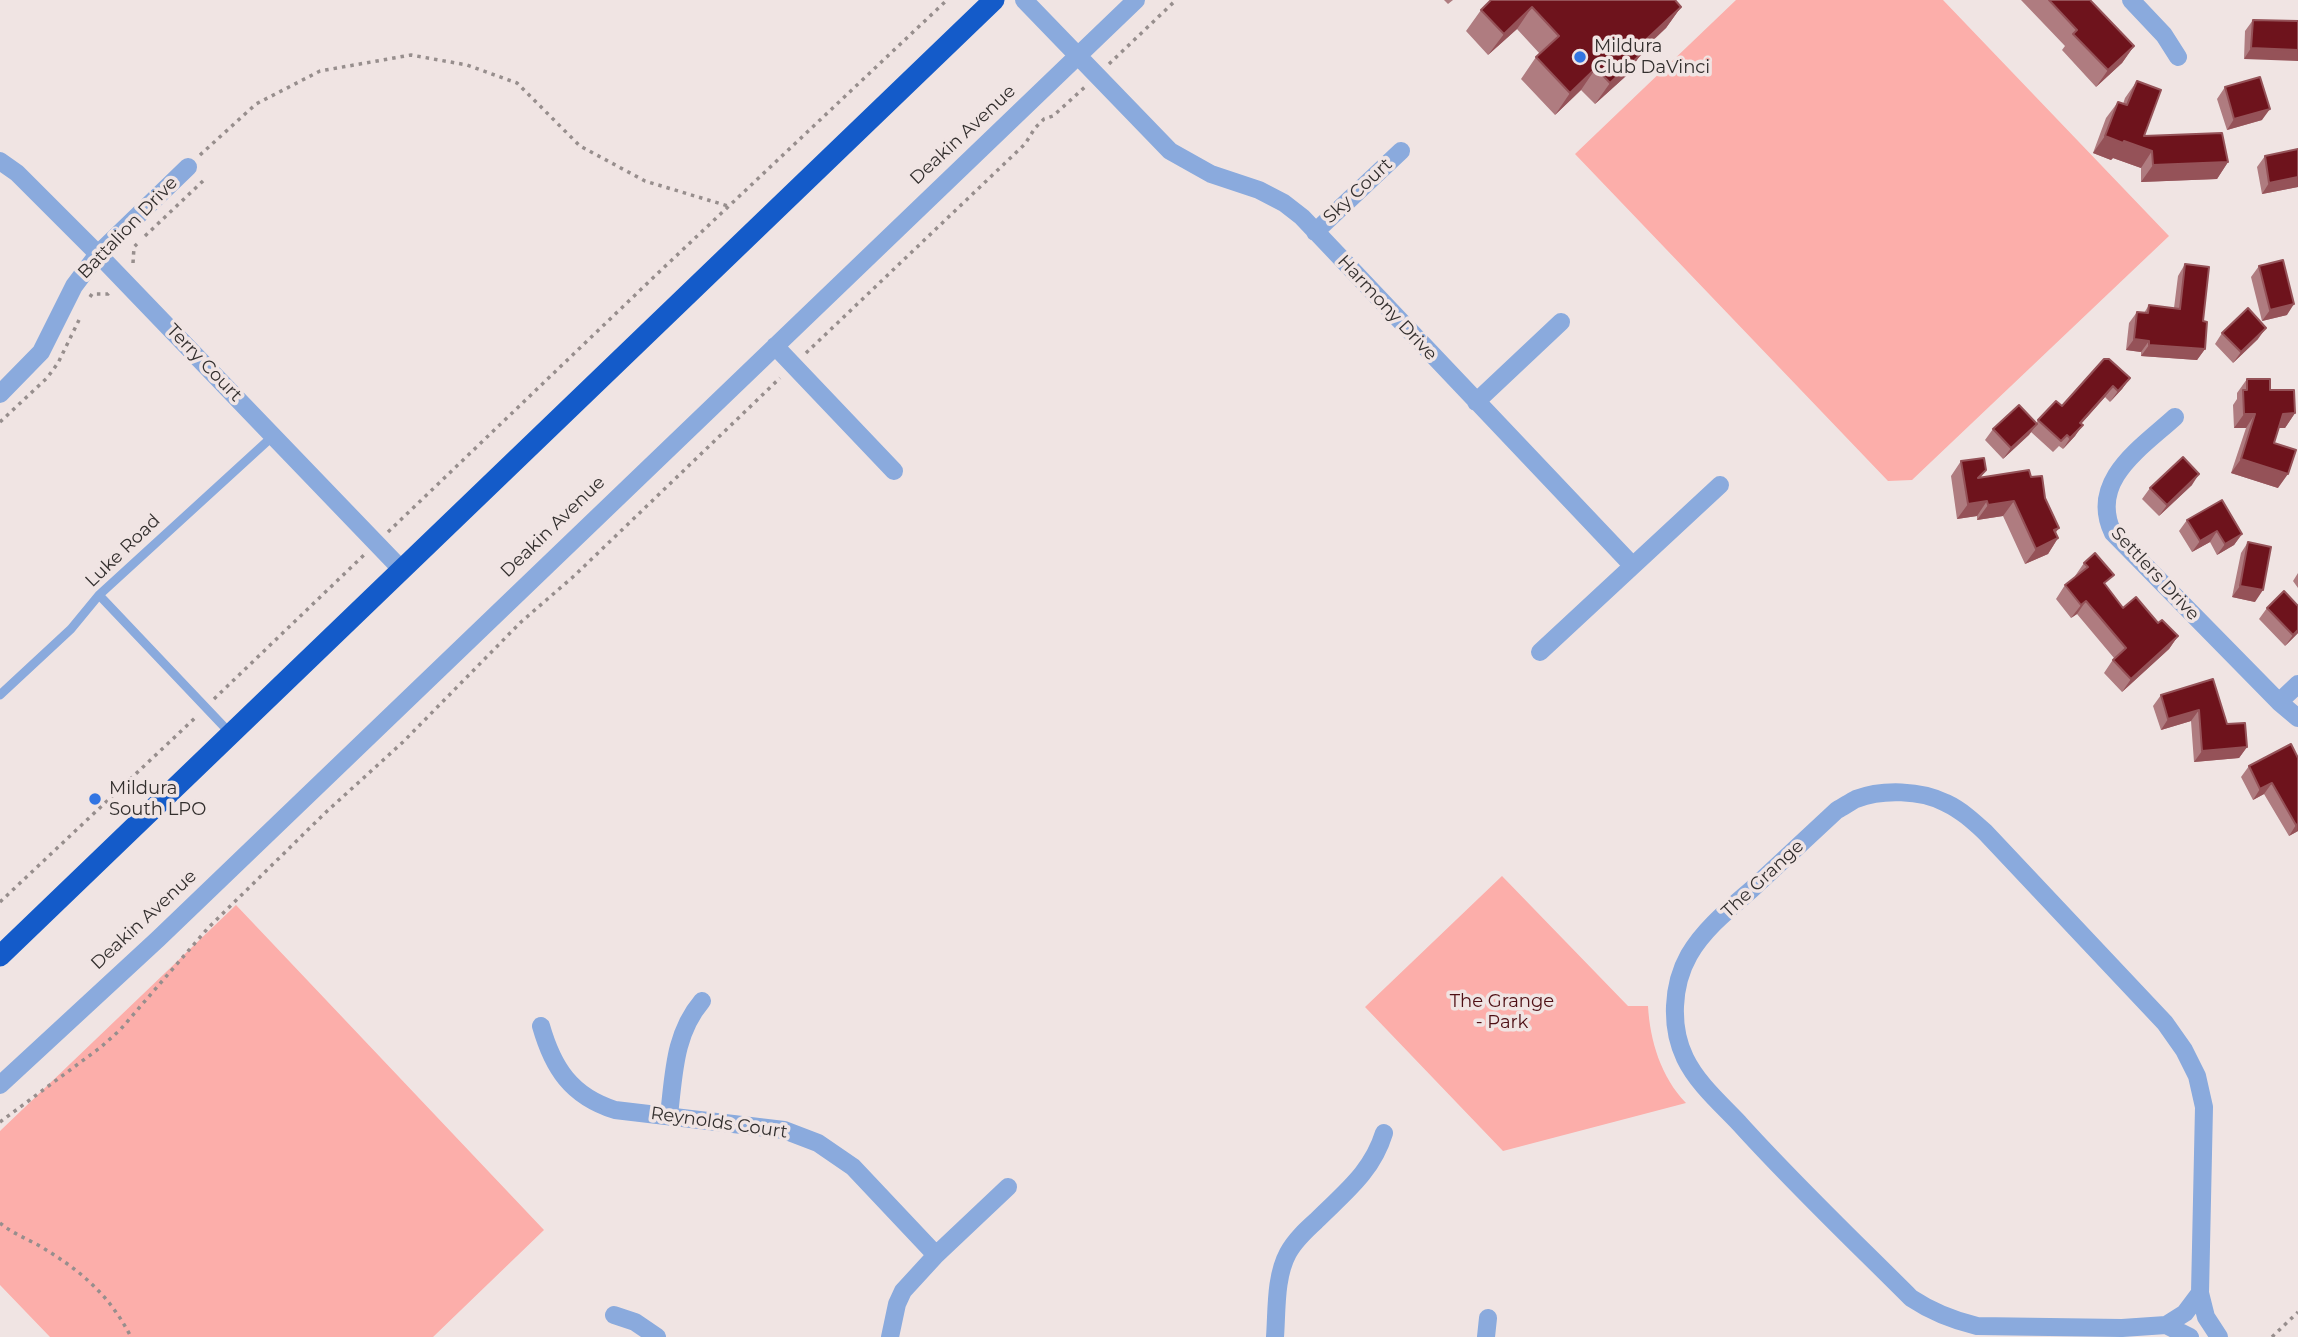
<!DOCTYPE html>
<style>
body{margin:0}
canvas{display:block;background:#f0e4e3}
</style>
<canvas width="2298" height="1337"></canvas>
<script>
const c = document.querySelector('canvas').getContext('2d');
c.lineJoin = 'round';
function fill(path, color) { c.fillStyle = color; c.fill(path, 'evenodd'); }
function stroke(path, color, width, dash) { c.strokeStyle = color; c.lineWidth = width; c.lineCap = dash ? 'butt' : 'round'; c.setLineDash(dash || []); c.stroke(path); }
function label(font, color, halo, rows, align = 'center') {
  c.font = font + ' Montserrat,sans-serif'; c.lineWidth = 7; c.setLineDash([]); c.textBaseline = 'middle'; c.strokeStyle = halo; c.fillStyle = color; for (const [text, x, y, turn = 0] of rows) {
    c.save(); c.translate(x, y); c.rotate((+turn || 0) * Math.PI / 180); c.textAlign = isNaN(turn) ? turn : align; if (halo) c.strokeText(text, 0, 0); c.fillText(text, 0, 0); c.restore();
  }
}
const green = new Path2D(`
 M1736,0h207l226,236 -257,244 -24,1 -313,-327z
 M1502,876l126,130h20c2,35 13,71 38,97l-183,48 -138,-144z
 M236,905l308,325 -111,107h-383l-50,-52v-154z`);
const path = new Path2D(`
 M1109,64l67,-64
 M200,155l56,-51 64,-33 91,-16 56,10 50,18 63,63 65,35 83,25
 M145,236l59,-56
 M133,263l1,-16 3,-3
 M90,297l2,-3h16l2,-2
 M806,353l219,-209 10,-16 9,-9 9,-3 33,-30
 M0,422l47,-44 11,-15 21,-43
 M388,532l269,-258 290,-274
 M214,699l151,-145
 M0,902l196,-185
 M0,1122l101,-75 19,-17 88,-102 117,-115 78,-71 118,-120 53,-46 206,-198
 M0,1223c12,10 25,15 38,22 41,24 71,49 93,92
 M2272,1337l26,-25`);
const lane = new Path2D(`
 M99,595l131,138
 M0,695l71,-66 28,-34 174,-159`);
const street = new Path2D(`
 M1024,0l146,151 41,23 48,16 25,13 18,14 330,348
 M2131,0l33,35 14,22
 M0,161l17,12 81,81 304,316
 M1315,232l86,-81
 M775,346l119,125
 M0,394l41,-42 33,-66 24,-32 90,-87
 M1476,402l85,-80
 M2175,417c-34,31 -87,64 -62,116l166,169 19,16
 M1540,652l180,-167
 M2279,702l19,-18
 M541,1026c12,42 30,70 74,84l169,20 34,13 35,24 83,88
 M0,1085l158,-146 978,-939
 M669,1115c5,-41 5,-81 33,-114
 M614,1315l21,7 22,15
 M2166,1325l19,-12 15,-20
 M890,1337l7,-33 6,-13 33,-36 72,-68
 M1275,1337c2,-27 0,-60 13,-84 7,-13 18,-23 28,-32 29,-29 56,-49 68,-88
 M1486,1337l2,-19
 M2190,1337l-24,-12 -44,3 -145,-2c-25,-6 -45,-14 -66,-28 -58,-58 -117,-114 -172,-175 -19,-20 -42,-40 -54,-65 -15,-31 -13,-73 4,-103 15,-26 40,-46 62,-65 29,-27 57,-53 86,-80 6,-3 13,-8 19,-11 26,-10 65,-9 90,4 15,7 27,18 39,29l180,191 19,27 13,26 7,31 -4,186 6,24 13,20`);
const highway = new Path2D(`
 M0,956l994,-956`);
const wall = new Path2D(`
 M1444,0h9l-5,4z
 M1490,0h185l6,7 -15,21 -26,25 1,1 -15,22 -31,28 -14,-14 -26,25 -34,-36 15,-22 4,-3 -23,-25 -29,26 -22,-24 15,-21 9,-9z
 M2021,0h69l44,46 -12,17 -26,24 -34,-37 3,-4z
 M2253,20l45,1 -54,38 1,-28z
 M2137,81l7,55 84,26 -11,17 -76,3v-14l-28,-10 -2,2 -18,-7 13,-35 12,-16 5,2 2,-6z
 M2225,87l37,33 -35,10 -10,-31z
 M2298,149v38l-36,7 -5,-27 8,-11z
 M2185,264l18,57 2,28 -8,11 -56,-4v-4l-15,-2 3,-27 8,-11 7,1 5,-8 25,3 4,-32z
 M2259,266l28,49 -25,6 -11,-44z
 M2222,333l36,6 -25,24 -18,-19z
 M2130,378l-8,11 -12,13 -5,-5 -24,27 -6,12 -12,13 -4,-3 -6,6 -22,-20 -28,27 -18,-19 8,-11 43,-5 2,-4 24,-14z
 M2247,379l23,11 25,23 -10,15h-7l-4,15 4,45 -47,-15 15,-45h-12l-1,-23 4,-6v-6z
 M1961,461l25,9 -5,7h50l14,21 13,40 -10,16 -23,10 -22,-48 -26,4v-4l-20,3 -6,-43z
 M2192,485l-33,31 -17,-17 8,-11z
 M2187,520l55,14 -8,11 -17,10 -7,-13 -18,10 -13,-21z
 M2248,542l7,60 -23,-5 9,-44z
 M2084,563l22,23 17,22 35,15 20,13 -9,13 -47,43 -18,-19 10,-15 -37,-44 -6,4 -15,-19 9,-14 11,-8 -1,-1z
 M2298,573v15l-5,-7z
 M2298,606v27l-13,13 -26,-27 8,-11z
 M2213,679l14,45 20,23 -8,11 -45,4 -3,-41 -30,9 -8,-24 8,-11z
 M2291,744l7,87 -9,5 -25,-42 -11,6 -12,-23 8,-11z`);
const shadedWall = new Path2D(`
 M1532,7l-15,22 -29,26 16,-21z
 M1681,7l-15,21 -45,42 15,-21z
 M2134,46l-12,17 -26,24 12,-17z
 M2251,48l47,2v11l-54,-2z
 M1641,54l-15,22 -31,28 15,-21z
 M1596,68l-15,22 -26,25 15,-22z
 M2270,109l-8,11 -35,10 7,-11z
 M2105,136l19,5 28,10 -11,17 -28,-10 -2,2 -18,-7z
 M2228,162l-11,17 -76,3 12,-17z
 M2298,177v10l-36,7 7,-11z
 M2294,304l-7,11 -25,6 8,-11z
 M2266,328l-8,11 -25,24 8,-11z
 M2134,339l15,2 -8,11 -15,-2z
 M2149,345l56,4 -8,11 -56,-4z
 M2130,378l-8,11 -12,13 8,-11z
 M2113,386l-8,11 -33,37 8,-11z
 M2295,413l-10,15h-12l10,-14z
 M2244,414h11l-9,14h-12z
 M2037,424l-8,11 -26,24 8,-11z
 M2083,425l-8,11 -12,13 7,-11z
 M2241,459l47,15 -10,14 -47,-15z
 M2199,474l-7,11 -33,31 8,-11z
 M1987,501l-10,15 -20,3 11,-15z
 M2014,501l-11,15 -26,4 11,-15z
 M2059,528l-11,15 10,-5 -10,16 -23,10 11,-15 18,-19z
 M2217,531l-7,11 -18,10 8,-11z
 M2242,534l-8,11 -17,10 8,-11z
 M2240,586l23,4 -8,12 -23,-5z
 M2086,601l-9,13 -6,4 10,-13z
 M2298,630v3l-13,13 8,-11z
 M2178,636l-9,13 -47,43 9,-13z
 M2199,710l-8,11 -30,9 7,-11z
 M2247,747l-8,11 -45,4 8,-11z
 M2272,783l-8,11 -11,6 7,-11z
 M2298,824v7l-9,5 7,-11z`);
const building = new Path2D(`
 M1491,0h184l6,7 -45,42 5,5 -31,29 -14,-15 -26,25 -34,-36 23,-21 -27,-29 -28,27 -23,-24z
 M2049,0h41l44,46 -26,24 -35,-36 4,-4z
 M2253,20l45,1v29l-47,-2z
 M2260,77l10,32 -36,10 -9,-32z
 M2137,81l24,9 -17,46 78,-3 6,29 -75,3 -1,-14 -28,-10 -1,2 -18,-7 13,-34 9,3z
 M2298,149v28l-29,6 -4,-27z
 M2283,260l11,44 -24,6 -11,-44z
 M2185,264l24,3 -6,54 4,1 -2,27 -56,-4v-4l-15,-2 3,-27 11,1 1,-8 31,4z
 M2248,308l18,20 -25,24 -19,-19z
 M2104,359h5l21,19 -12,13 -5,-5 -33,37 3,2 -13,13 -3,-3 -6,6 -23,-21 18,-19 6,5z
 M2247,379h23v11h24l1,23 -12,1 -9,29 22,7 -8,24 -47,-15 14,-45h-11l-1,-24h4z
 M2019,405l18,19 -26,24 -18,-19z
 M2183,457l16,17 -32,31 -17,-17z
 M1984,458l2,12 -8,8 51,-8 2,7 11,-1 3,22 14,30 -5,2 4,8 -22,11 -22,-48 -26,4 -1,-4 -19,3 -7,-43z
 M2222,500l20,34 -17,10 -8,-13 -17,10 -13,-21z
 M2248,542l23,5 -8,43 -23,-4z
 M2095,553l19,22 -10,8 19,25 13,-11 22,26 4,-3 16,16 -47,43 -18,-19 13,-12 -40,-47 -5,4 -16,-20 23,-18 -4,-4z
 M2284,591l14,15v24l-5,5 -26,-27z
 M2213,679l14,45 18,-1 2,24 -45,4 -3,-41 -31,9 -7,-24z
 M2291,744l7,14v66l-2,1 -24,-42 -12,6 -11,-23z`);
const markers = [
 [1580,57,7,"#3275e2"],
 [95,799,7,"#3275e2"]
];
const poiNames = [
 ["Mildura",1594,47],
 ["Club DaVinci",1594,68],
 ["Mildura",109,789],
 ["South LPO",109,810]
];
const streetNames = [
 ["Deakin Avenue",963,135,-43],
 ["Sky Court",1358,191,-43],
 ["Battalion Drive",128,228,-46],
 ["Harmony Drive",1387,308,47],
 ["Terry Court",204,363,46],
 ["Deakin Avenue",553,527,-44],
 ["Luke Road",123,551,-44],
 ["Settlers Drive",2155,574,47],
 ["The Grange",1763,879,-43],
 ["Deakin Avenue",144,920,-43],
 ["Reynolds Court",719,1123,8]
];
const parkNames = [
 ["The Grange",1502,1002],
 ["- Park",1502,1023]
];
fill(green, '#fcaeaa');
stroke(path, '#978e8d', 3.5, [3.5, 5]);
stroke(lane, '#8aaadd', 9);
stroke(street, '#8aaadd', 18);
stroke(highway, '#145bc9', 21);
fill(wall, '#af7c80');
fill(shadedWall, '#955258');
fill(building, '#6e131c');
stroke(building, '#955258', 2);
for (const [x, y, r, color] of markers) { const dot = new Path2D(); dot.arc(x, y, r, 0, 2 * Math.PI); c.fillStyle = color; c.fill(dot); stroke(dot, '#f0e4e3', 2.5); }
label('18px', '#332f2e', '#f0e4e3', poiNames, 'left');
label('18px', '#332f2e', '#f0e4e3', streetNames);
label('18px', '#4e0f14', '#f0e4e3', parkNames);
</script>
